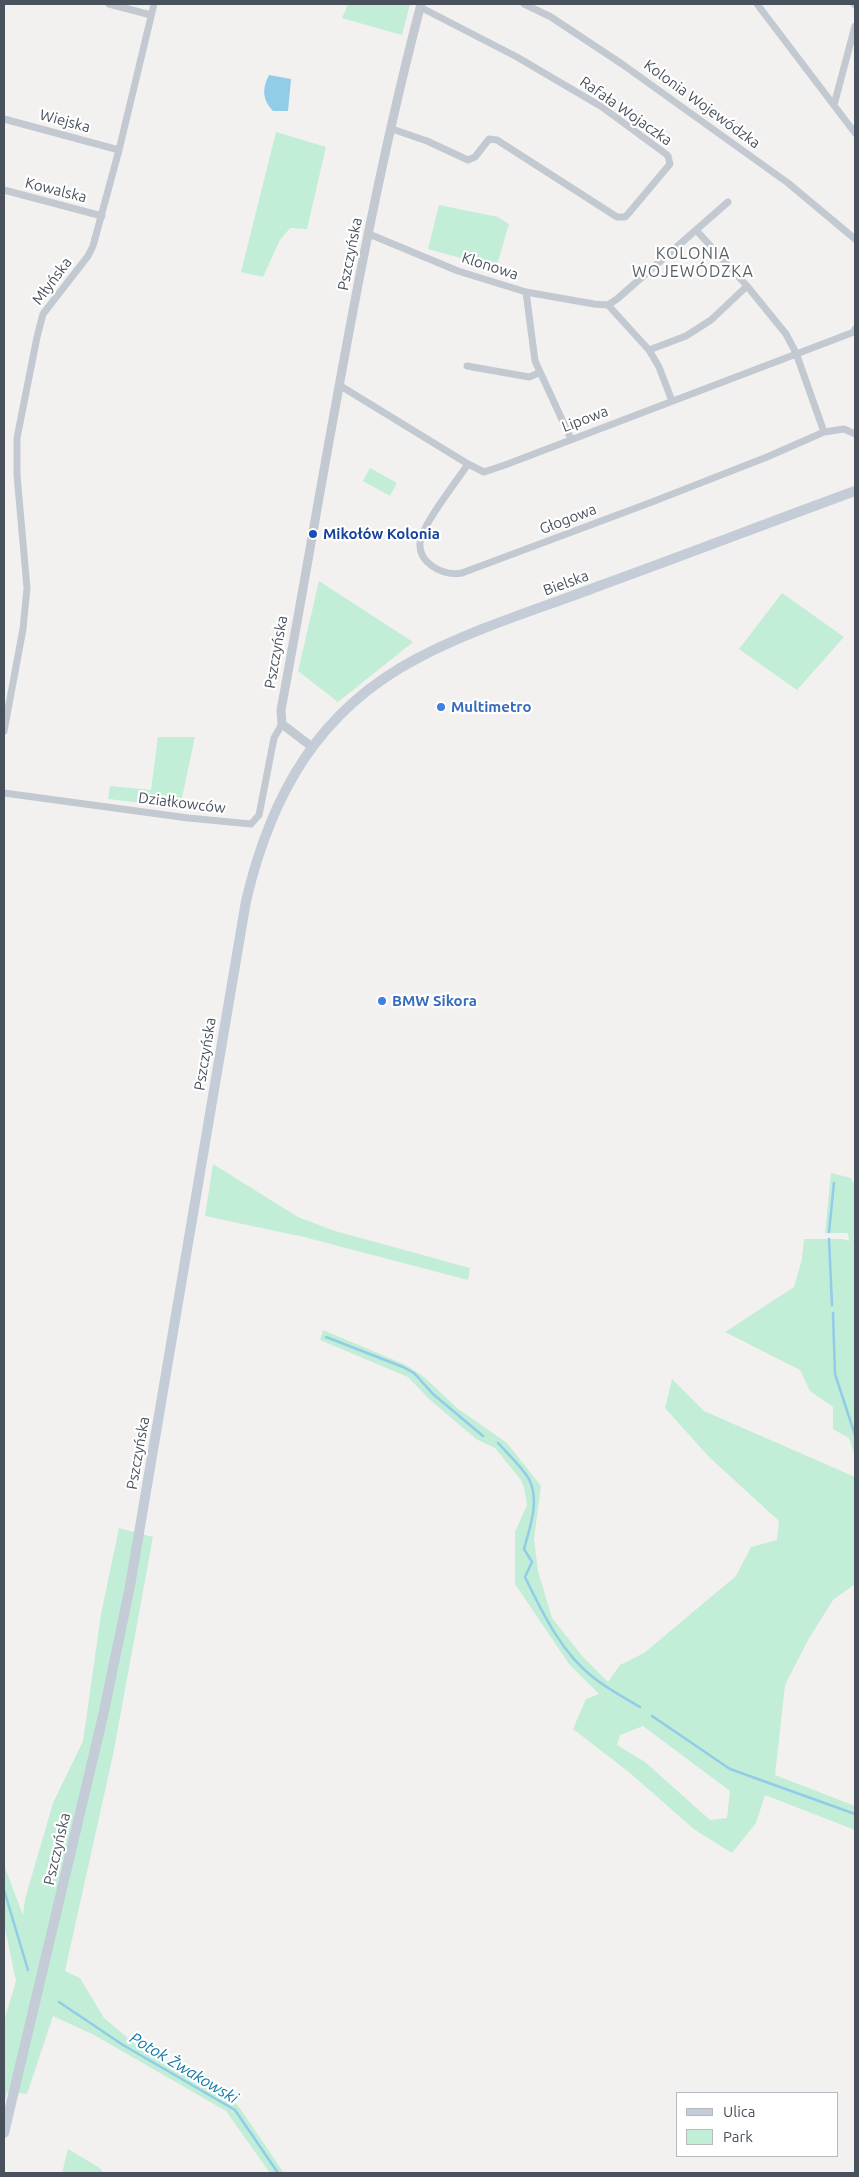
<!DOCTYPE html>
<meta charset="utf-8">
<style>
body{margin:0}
#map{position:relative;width:859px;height:2177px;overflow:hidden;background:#f3f1f0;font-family:Ubuntu,sans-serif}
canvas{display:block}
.frame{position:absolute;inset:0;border:5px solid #49515d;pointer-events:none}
.legend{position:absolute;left:676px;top:2092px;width:162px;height:65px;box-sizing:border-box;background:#fff;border:1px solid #b6b9be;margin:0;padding:6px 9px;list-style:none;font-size:15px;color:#49515d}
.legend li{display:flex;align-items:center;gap:10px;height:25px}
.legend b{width:25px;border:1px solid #b6b9be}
</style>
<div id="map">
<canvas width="859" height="2177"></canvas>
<div class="frame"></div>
<ul class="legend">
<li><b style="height:6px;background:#c4ccd8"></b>Ulica</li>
<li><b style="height:14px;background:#c2edd7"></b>Park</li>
</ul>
</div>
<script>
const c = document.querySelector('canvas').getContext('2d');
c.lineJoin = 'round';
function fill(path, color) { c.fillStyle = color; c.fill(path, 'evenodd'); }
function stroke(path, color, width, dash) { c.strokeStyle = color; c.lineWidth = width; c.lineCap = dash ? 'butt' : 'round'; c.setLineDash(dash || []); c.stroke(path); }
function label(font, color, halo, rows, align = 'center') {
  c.font = font + ' Ubuntu,sans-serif'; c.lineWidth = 4.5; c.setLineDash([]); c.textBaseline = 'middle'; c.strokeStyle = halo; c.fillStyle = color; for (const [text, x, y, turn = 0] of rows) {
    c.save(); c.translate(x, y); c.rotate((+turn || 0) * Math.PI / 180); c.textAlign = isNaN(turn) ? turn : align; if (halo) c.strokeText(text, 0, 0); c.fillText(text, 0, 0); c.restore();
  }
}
const green = new Path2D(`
 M348,4h62l-8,31 -60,-17z
 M276,132l50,15 -19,82 -17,-1 -10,12 -17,37 -22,-5z
 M439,205l59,12 11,7 -13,44 -68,-19z
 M370,468l27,15 -7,13 -27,-15z
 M319,581l94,61 -75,60 -40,-31z
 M782,593l62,44 -47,53 -58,-41z
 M158,737h37l-15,70 -72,-8 2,-13 41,4z
 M213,1164l85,53 37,14 135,37 -2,12 -164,-43 -99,-21z
 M831,1173l20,5 4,9v269l-6,-18 -16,-9v-22l-23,-16 -10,-21 -75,-38 69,-45 8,-28 2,-20h39l6,2 -1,-8h-23z
 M323,1330l83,35 18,12 33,31 50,35 34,43 -7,53 4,32 14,47 31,39 25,25 12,-17 24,-12 92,-77 15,-29 26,-7 2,-19 -70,-64 -44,-49 7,-29 32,32 151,66v107l-22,16 -25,40 -23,45 -10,90 80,31v24l-90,-35 -9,28 -24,30 -37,-23 -65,-57 -57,-44 13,-30 13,-5 -30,-30 -54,-80v-52l12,-27 -3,-18 -3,-7 -26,-32 -19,-9 -47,-40 -21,-22 -88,-37zM643,1726l87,65 -3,27 -17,2 -65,-58 -28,-17 3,-10z
 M119,1528l34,9 -40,218 -48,216 15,7 24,40 44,37 62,22 29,30 45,66h-14l-44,-62 -132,-76 -41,-19 -26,78 -20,-2 -3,13v-84l12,-40 -12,-57v-59l19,50 2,-16 28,-96 30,-62 18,-127z
 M68,2149l32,19 3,5h-41z`);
const water = new Path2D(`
 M269,75l22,4 -3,32h-15c-11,-11 -11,-23 -4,-36z`);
const stream = new Path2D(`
 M829,1232l5,-49
 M829,1239l3,66
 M833,1313l2,61 20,61
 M326,1337l77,30 11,6 19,21 50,42
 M498,1443c10,11 23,23 31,36 11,21 1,48 -5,70l8,13 -7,15c17,35 37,77 69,101 14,11 31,20 46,29
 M652,1716l78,53 125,45
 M4,1890l24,80
 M59,2002l64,43 112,65 43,63`);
const minor = new Path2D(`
 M109,4l42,11
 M524,4l27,13 71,47 166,119 67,56
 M757,4l98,129
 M854,4l1,1
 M834,105l21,-79
 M4,119l115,31
 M392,129l35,12 41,19 7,-3 14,-18 8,1 120,77h8l3,-3 42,-50 -2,-8 -2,-2 -64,-47 -85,-50 -97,-50
 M4,190l98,26
 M369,234l89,37 68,21 68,12 14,1 9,-6 111,-97
 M526,292l9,69 36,78
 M608,305l41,45 10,17 13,34
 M649,350l37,-14 25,-16 36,-34
 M467,366l62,11 10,-4
 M339,385l129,79 16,8 21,-7 349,-133 1,-3
 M824,432l20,-3 11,5
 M468,464c-11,17 -47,62 -48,79 -1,10 5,18 12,23 10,7 19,9 30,7l190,-71 115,-45 57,-25 -28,-79 -10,-19 -39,-48 -51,-56
 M4,731l19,-102 4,-41 -10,-113v-37l20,-101 6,-23 45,-58 5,-10 26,-96 35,-146
 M4,793l184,25 63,6 8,-9 15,-77 8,-14`);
const tertiary = new Path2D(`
 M312,747l-30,-23 -1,-14c44,-236 79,-474 140,-706`);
const secondary = new Path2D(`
 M4,2133l99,-417 27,-130 116,-685c25,-106 72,-191 172,-243 57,-30 121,-49 181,-72 86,-31 171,-64 256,-95`);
const markers = [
 [313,534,5,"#1a4fb4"],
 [441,707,5,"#3f7fe0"],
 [382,1001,5,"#3f7fe0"]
];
const streetNames = [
 ["Kolonia Wojewódzka",702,104,36],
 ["Rafała Wojaczka",626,111,35],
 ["Wiejska",65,121,15],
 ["Kowalska",56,190,14],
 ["Pszczyńska",350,254,-79],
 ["Klonowa",490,266,18],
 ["Młyńska",52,281,-53],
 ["Lipowa",585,419,-21],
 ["Głogowa",568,519,-21],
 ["Bielska",566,583,-20],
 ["Pszczyńska",276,652,-80],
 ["Działkowców",182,803,7],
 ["Pszczyńska",205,1054,-81],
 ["Pszczyńska",138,1453,-80],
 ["Pszczyńska",57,1849,-77]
];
const transitNames = [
 ["Mikołów Kolonia",323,534]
];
const shopNames = [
 ["Multimetro",451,707],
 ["BMW Sikora",392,1001]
];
const neighbourhoodNames = [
 ["KOLONIA",693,254],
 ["WOJEWÓDZKA",693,272]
];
const waterNames = [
 ["Potok Żwakowski",184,2068,31]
];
fill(green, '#c2edd7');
fill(water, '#91cce8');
stroke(stream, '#91cce8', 2.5);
stroke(minor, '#c2c9d1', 7);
stroke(tertiary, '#c2c9d1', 9);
stroke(secondary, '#c4ccd8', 10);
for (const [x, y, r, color] of markers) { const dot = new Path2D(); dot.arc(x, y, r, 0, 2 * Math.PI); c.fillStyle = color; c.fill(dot); stroke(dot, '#fff', 2); }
label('15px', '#49515d', '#fff', streetNames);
label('bold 15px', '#164399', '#fff', transitNames, 'left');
label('bold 15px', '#366cbe', '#fff', shopNames, 'left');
c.letterSpacing = '1px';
label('16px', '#5d6065', '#fff', neighbourhoodNames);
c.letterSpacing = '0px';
label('italic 16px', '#1477a5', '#fff', waterNames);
</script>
